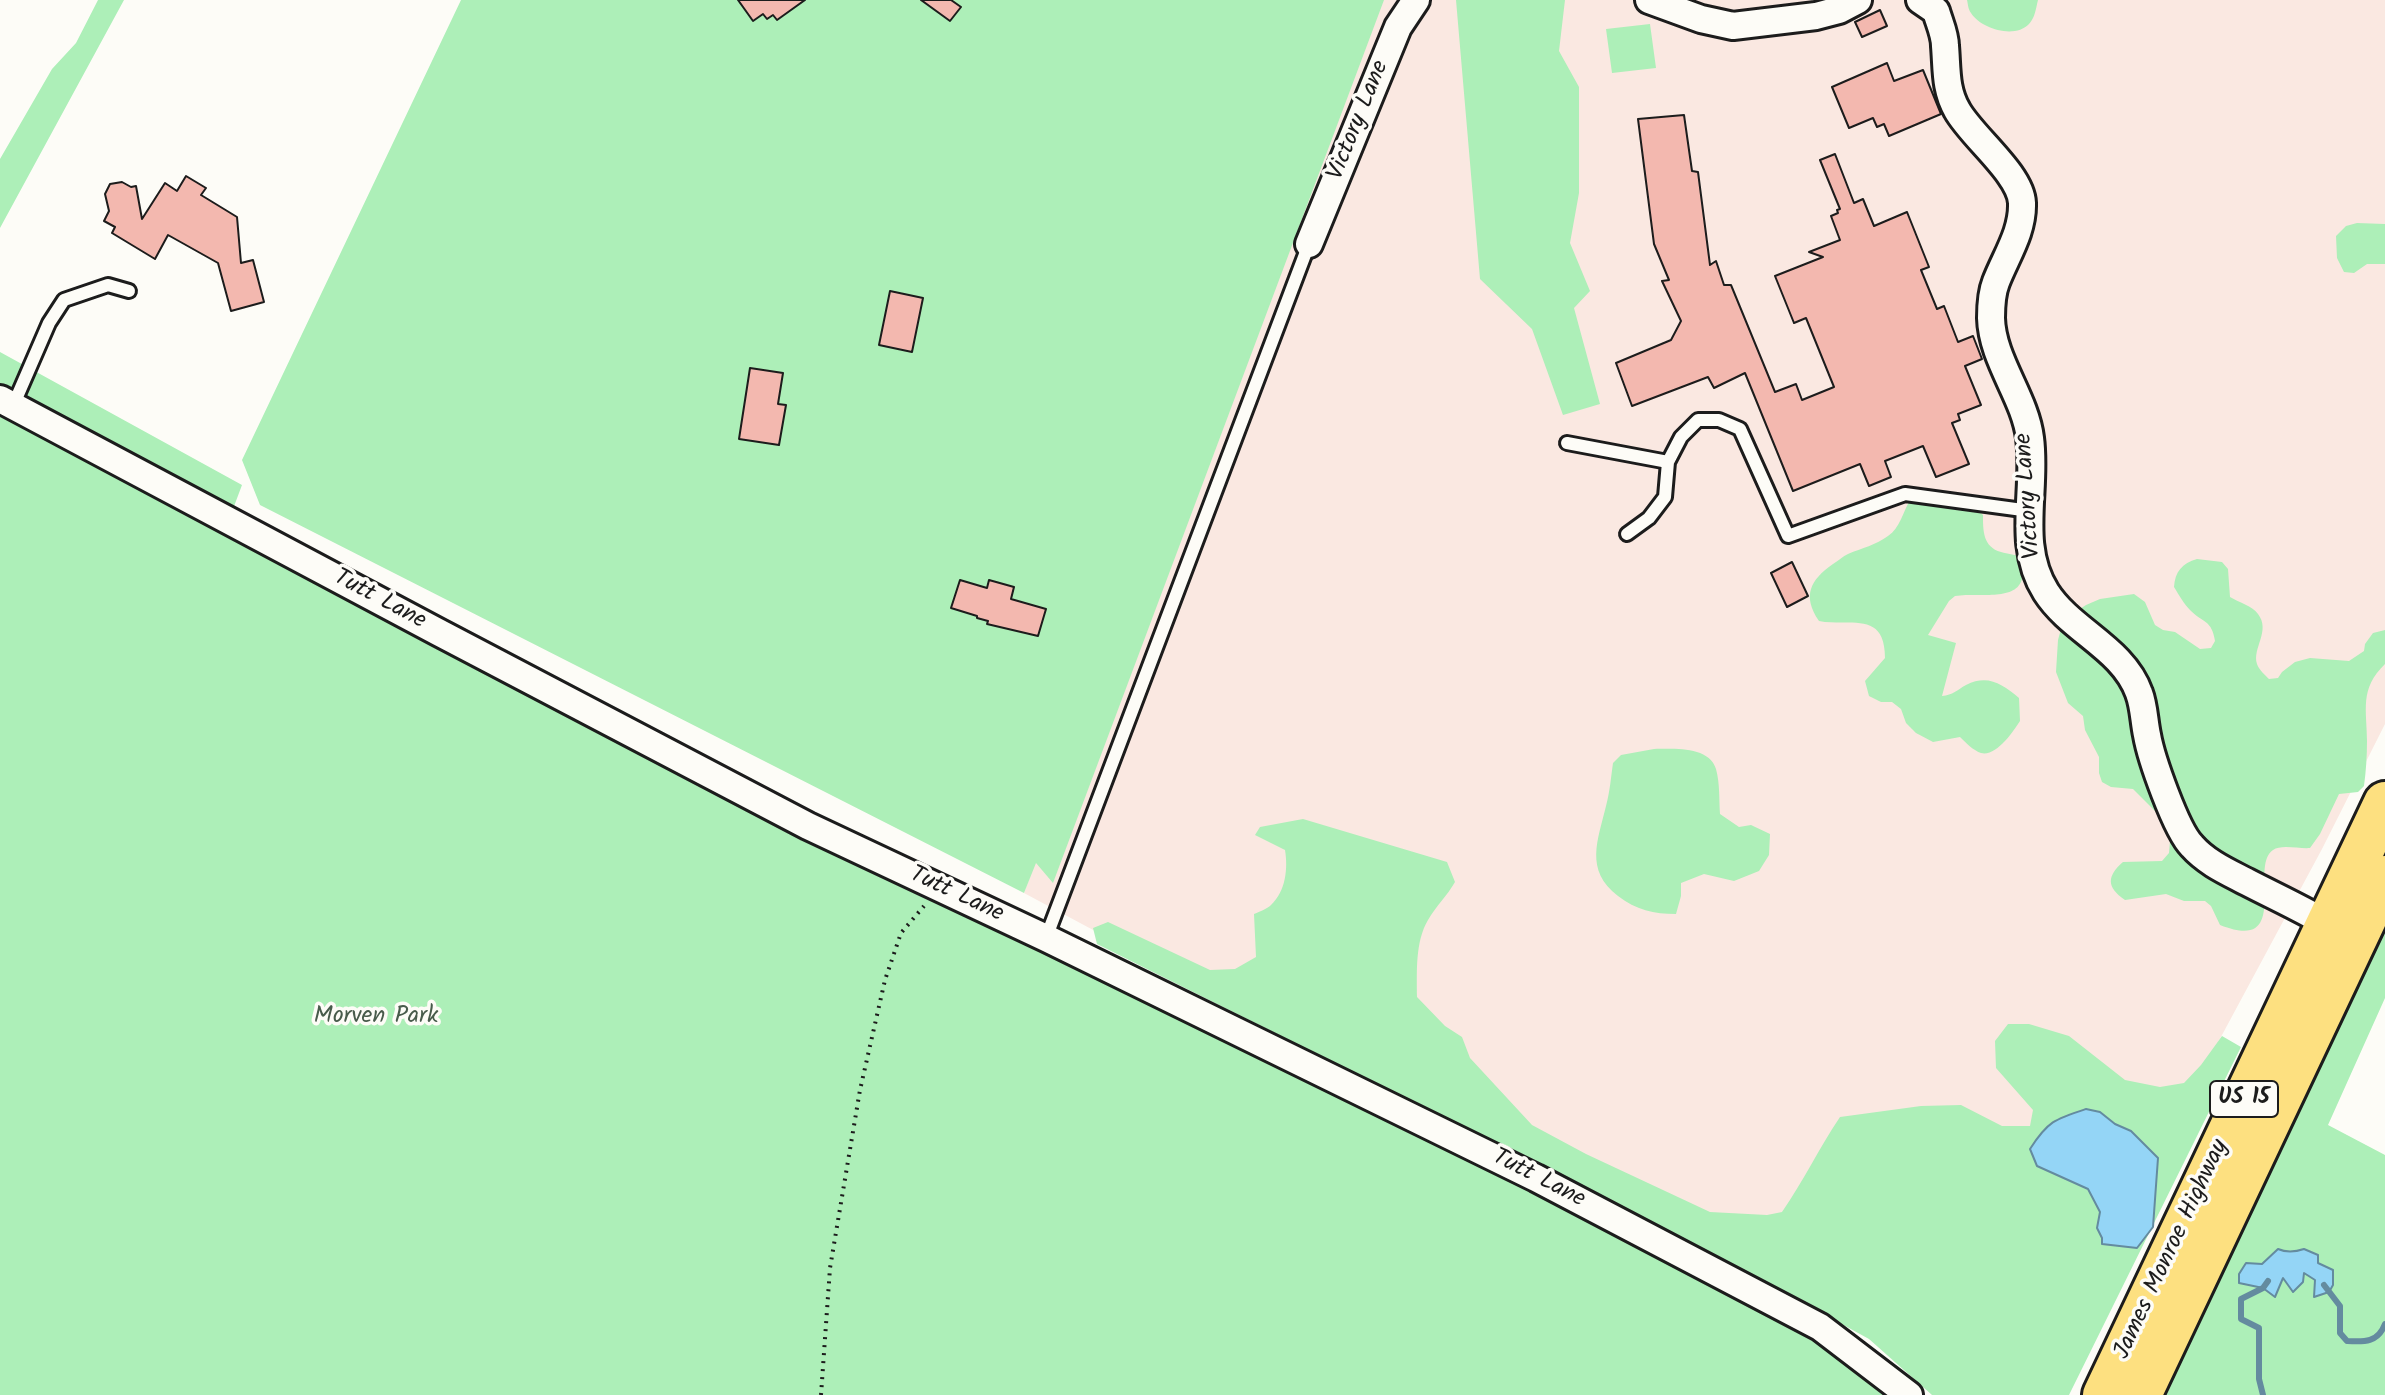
<!DOCTYPE html>
<style>
body{margin:0}
canvas{display:block;background:#fdfcf7}
</style>
<canvas width="2385" height="1395"></canvas>
<script>
const c = document.querySelector('canvas').getContext('2d');
c.lineJoin = 'round';
function fill(path, color) { c.fillStyle = color; c.fill(path, 'evenodd'); }
function stroke(path, color, width, dash) { c.strokeStyle = color; c.lineWidth = width; c.lineCap = dash ? 'butt' : 'round'; c.setLineDash(dash || []); c.stroke(path); }
function label(font, color, halo, rows, align = 'center') {
  c.font = font + ' Kalam,sans-serif'; c.lineWidth = 7; c.setLineDash([]); c.textBaseline = 'middle'; c.strokeStyle = halo; c.fillStyle = color; for (const [text, x, y, turn = 0] of rows) {
    c.save(); c.translate(x, y); c.rotate((+turn || 0) * Math.PI / 180); c.textAlign = isNaN(turn) ? turn : align; if (halo) c.strokeText(text, 0, 0); c.fillText(text, 0, 0); c.restore();
  }
}
const built = new Path2D(`
 M1349,0h1036v724l-63,125 -293,545 -919,-455 -86,-46 322,-851z`);
const green = new Path2D(`
 M98,0h26l-124,228v-69l52,-90 24,-26z
 M461,0h923l-331,883 -17,-20 -12,30 -764,-388 -18,-45z
 M1456,0h109l-6,51 20,36v106l-9,50 20,48 -16,17 26,96 -37,11 -31,-86 -52,-50z
 M1967,0h71c-2,8 -3,18 -9,24 -14,15 -48,5 -58,-11 -3,-4 -3,-9 -4,-13z
 M1650,24l6,44 -44,5 -6,-44z
 M2357,223l28,1v40h-18l-13,9 -10,-1 -7,-14 -1,-22 10,-10z
 M0,352l242,133 -18,48 145,61 1459,733 67,68h-1895z
 M1910,500l65,8 8,7c0,16 0,32 18,37 7,2 13,2 19,5 15,49 -35,35 -65,39l-6,5 -21,34 28,8 -14,53c11,-1 15,-6 24,-11 22,-11 36,-1 53,13l1,23c-7,11 -24,36 -39,32 -7,-2 -16,-11 -21,-16l-27,5 -17,-9 -10,-10 -5,-14 -9,-7h-11l-12,-6 -4,-15 20,-23c0,-48 -35,-31 -66,-37 -17,-25 -9,-41 14,-57 5,-3 10,-8 15,-10 14,-6 28,-9 40,-18 12,-8 15,-24 22,-36z
 M2197,559l25,3 6,7 2,28c8,5 23,9 28,17 13,17 -6,34 -1,50 2,6 8,11 12,15l9,-1 4,-6 13,-10 15,-4 39,3 15,-10 1,-7 8,-11 12,-3v34c-26,25 -18,46 -18,77 0,15 -1,30 -3,45l-6,6 -19,2 -19,40 -10,14c-11,1 -29,-4 -37,2 -25,16 20,104 -53,75l-9,-19 -6,-5h-21l-18,-7 -41,6c-19,-13 -18,-24 -2,-38l39,-1 7,-8 1,-12 -12,-27 -25,-25 -22,-2 -9,-5 -3,-9v-16l-14,-27 -2,-14 -15,-13 -12,-31 2,-32 3,-11 16,-18 9,-6 14,-6 34,-5 11,8 10,23 8,5 12,2 25,17 11,-1 4,-7c-3,-21 -12,-18 -25,-31 -6,-6 -11,-15 -16,-23 1,-15 8,-24 23,-28z
 M1654,749c19,0 55,-3 62,20 4,14 3,31 4,45l19,13 12,-2 19,9 -1,21 -10,16 -25,10 -30,-7 -23,9v13l-5,18c-22,0 -40,-4 -58,-18 -34,-26 -20,-56 -12,-90 4,-15 5,-29 7,-43l8,-8z
 M1303,819l144,43 8,20c-8,14 -19,24 -27,38 -13,22 -11,52 -11,77l28,29 17,11 8,21 62,67 54,29 124,58 57,3 15,-3c21,-30 37,-64 58,-95l81,-11 40,-1 41,21h28l3,-16 -37,-42 -1,-27 13,-17h21l40,12 56,44 35,7 24,-4 17,-18 21,-29 19,11 -172,348h-137l-63,-56 -91,-50 -341,-175 -340,-170 -4,-16 15,-6 102,48 25,-1 21,-12 -2,-43c5,-2 13,-5 17,-9 15,-14 17,-37 14,-55l-30,-15 5,-8z
 M2385,929v69l-57,127 57,30v240h-226z`);
const water = new Path2D(`
 M2086,1109l14,3 15,12 16,7 27,27 -5,69 -16,21 -35,-4v-6l-5,-10 3,-16 -12,-23 -51,-23 -7,-17c18,-28 25,-30 56,-40z
 M2278,1249c9,4 17,3 26,0l14,6v8l15,7v15l-4,7 -15,5 1,-17 -11,-7 -1,9 -10,10 -10,-14 -8,19 -12,-9 -24,-5v-9l7,-11 16,1z`);
const stream = new Path2D(`
 M2324,1285l16,21v27l7,8c17,1 31,2 38,-17
 M2263,1395l-4,-16v-51l-18,-9v-20l22,-11 5,-7`);
const building = new Path2D(`
 M738,0h67l-28,20 -4,-5 -6,4 -4,-5 -10,7z
 M921,0h30l10,7 -11,14z
 M1880,10l7,16 -25,11 -7,-15z
 M1887,63l7,18 29,-11 18,44 -52,22 -5,-12 -7,3 -4,-9 -24,10 -17,-41z
 M1684,115l8,56 6,1 12,93 6,-4 8,24h7l44,107 21,-8 6,16 32,-13 -28,-69 -12,5 -19,-47 48,-19 -14,-5 31,-12 -9,-24 7,-3 -1,-3 3,-1 -20,-49 15,-6 19,49 9,-4 11,27 33,-14 22,55 -8,3 16,39 7,-3 14,36 15,-6 9,23 -17,7 16,39 -23,9 2,6 -8,3 17,41 -33,13 -13,-31 -38,15 6,16 -22,9 -9,-22 -67,27 -48,-118 -31,15 -6,-11 -76,29 -16,-43 55,-23 10,-19 -19,-40 7,-1 -15,-36 -16,-125z
 M186,176l20,12 -5,7 36,22 4,46 12,-3 11,42 -33,9 -13,-48 -50,-28 -13,24 -43,-26 3,-6 -11,-6 5,-10 -4,-17 5,-10 12,-2 9,5 5,-1 6,33 23,-36 12,8z
 M890,291l33,7 -11,54 -33,-7z
 M750,368l33,5 -5,31 8,1 -7,40 -40,-6z
 M1792,562l16,34 -21,11 -16,-34z
 M960,580l27,8 2,-8 25,7 -3,12 35,10 -8,27 -51,-12 1,-3 -11,-3v-2l-26,-8z`);
const path = new Path2D(`
 M821,1395l9,-127 30,-178 25,-110 16,-47 23,-27`);
const service = new Path2D(`
 M13,406l36,-83 15,-23 44,-15 21,6
 M1567,443l101,19 13,-25 17,-17h21l21,9 48,107 117,-42 125,17
 M1627,534l22,-16 16,-21 3,-35
 M1046,938l263,-694`);
const minor = new Path2D(`
 M1649,0l52,19 32,7 83,-10 23,-6 19,-10
 M1920,0l16,11c3,11 9,23 9,35 2,23 0,43 12,64 14,26 64,64 65,93 1,29 -16,53 -26,79 -4,10 -5,25 -5,36 1,42 34,79 39,120 7,52 -14,107 16,154 25,39 77,56 93,101 5,13 5,28 8,42 4,23 29,95 45,111 15,17 36,26 55,36 31,16 62,30 91,48
 M1309,244l89,-217 18,-27
 M0,399l438,233 370,194 238,112 490,240 284,149 89,68`);
const trunk = new Path2D(`
 M2104,1395l281,-592
 M2140,1395l245,-518`);
const shields = [
 [2244,1099,68]
];
const shieldNames = [
 ["US 15",2244,1099]
];
const streetNames = [
 ["Victory Lane",1360,121,-68],
 ["Victory Lane",2030,496,-94],
 ["Tutt Lane",379,601,28],
 ["Tutt Lane",956,896,25],
 ["Tutt Lane",1538,1180,27],
 ["James Monroe Highway",2173,1250,-65]
];
const parkNames = [
 ["Morven Park",376,1018]
];
fill(built, '#fae8e1');
fill(green, '#adefb8');
fill(water, '#94d5f6');
stroke(water, '#648b9f', 2);
stroke(stream, '#648b9f', 6);
fill(building, '#f3b8af');
stroke(building, '#1c1c1c', 2);
stroke(service, '#1c1c1c', 18);
stroke(minor, '#1c1c1c', 32);
stroke(trunk, '#1c1c1c', 48);
stroke(path, '#1c1c1c', 4, [2, 6]);
stroke(service, '#fdfcf7', 12);
stroke(minor, '#fdfcf7', 26);
stroke(trunk, '#fde080', 42);
for (const [x, y, w] of shields) { const box = new Path2D(); box.roundRect(x - w / 2, y - 18, w, 36, 6); c.fillStyle = '#fdfcf7'; c.fill(box); stroke(box, '#1c1c1c', 2); }
label('bold 22px', '#1c1c1c', null, shieldNames);
label('24px', '#1c1c1c', '#fdfcf7', streetNames);
label('24px', '#485b4b', '#fdfcf7', parkNames);
</script>
